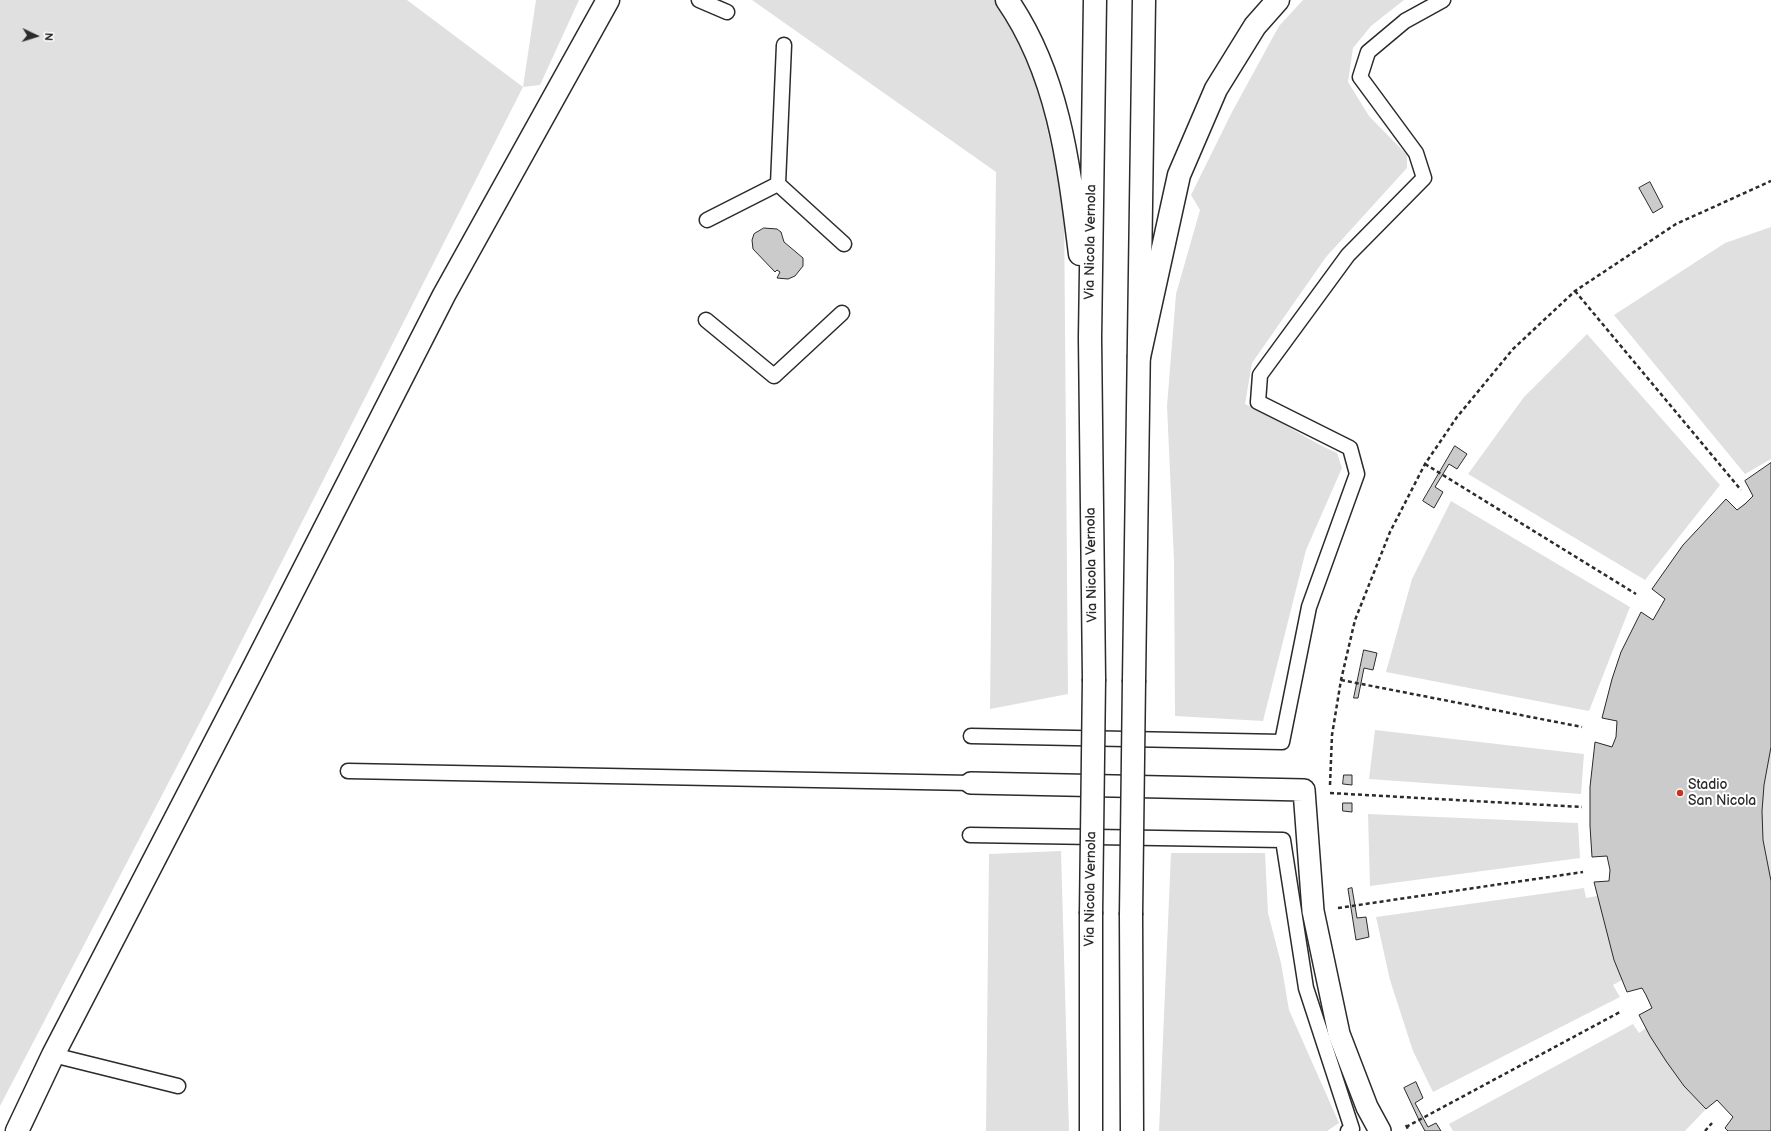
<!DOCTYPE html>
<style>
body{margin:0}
#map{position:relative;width:1771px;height:1131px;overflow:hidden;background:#fff;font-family:"Balsamiq Sans",sans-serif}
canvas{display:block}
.north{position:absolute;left:16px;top:16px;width:40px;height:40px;-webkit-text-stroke:3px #fff;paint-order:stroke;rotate:94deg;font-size:11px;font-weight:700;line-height:16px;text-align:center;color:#2b2b2b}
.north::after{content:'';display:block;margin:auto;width:14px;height:18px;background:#2b2b2b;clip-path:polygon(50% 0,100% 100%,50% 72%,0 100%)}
</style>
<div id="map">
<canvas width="1771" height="1131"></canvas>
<div class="north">N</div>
</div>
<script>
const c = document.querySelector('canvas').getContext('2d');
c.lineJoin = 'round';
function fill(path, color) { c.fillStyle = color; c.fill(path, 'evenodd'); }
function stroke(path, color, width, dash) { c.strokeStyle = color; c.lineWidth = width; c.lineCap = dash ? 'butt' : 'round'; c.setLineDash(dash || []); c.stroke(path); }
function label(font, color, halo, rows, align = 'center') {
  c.font = font + ' "Balsamiq Sans",sans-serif'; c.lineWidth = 4; c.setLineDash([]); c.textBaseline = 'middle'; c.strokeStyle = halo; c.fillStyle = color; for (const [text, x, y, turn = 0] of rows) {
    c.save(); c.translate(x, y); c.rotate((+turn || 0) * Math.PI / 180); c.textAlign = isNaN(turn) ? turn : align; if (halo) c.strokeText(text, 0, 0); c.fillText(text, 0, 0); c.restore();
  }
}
const green = new Path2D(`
 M0,0h407l116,87 13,-87h43l-39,85 -17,2 -314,618 -209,401z
 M752,0h243l10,15 30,61 29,127 4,491 -78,15 6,-537z
 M1303,0h101l-33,26 -18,22 -5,34 21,34 38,39v13l-81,89 -74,106 -7,41c32,14 60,35 92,49l5,15 -36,82 -43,171 -88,-5 -1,-156 -7,-154 9,-112 24,-84 -9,-15 41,-83 47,-86z
 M1771,227v232l-26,15 -131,-159 111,-72z
 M1587,334l133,151 -75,95 -177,-106 56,-77z
 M1771,463v668h-43l-3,-3 8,-11 -16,-17 -11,9 -21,22h-232l-4,-7 184,-100 6,9 7,-5 -7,-13 13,-7 -10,-20 -15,4 -5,-12 -9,5 7,12 -187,95 -20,-41 -23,-71 -14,-63 208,-29 2,10 11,-2 -3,-14 15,-1 1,-11 -3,-14 -15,1 -2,-31v-39l5,-45 17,4 4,-9 1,-16 -15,-3 10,-39 9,-27 20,-40 12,8 12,-21 -13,-10 31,-44 43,-46 11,11 16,-14 -8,-15z
 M1451,501l179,106 -41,104 -203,-39 26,-93z
 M1375,730l209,24 -3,40 -212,-15z
 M1368,814l210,9 2,35 -210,28z
 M1061,851l8,280h-83l3,-277z
 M1171,853h94l3,60 13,50 8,47 50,113 -12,8h-168z`);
const building = new Path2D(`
 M1650,182l13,25 -10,6 -14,-25z
 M764,228l13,1 4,3 3,10 19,16v8l-8,10 -7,3 -11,-1 3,-6 -3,-2 -2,2 -22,-23 -1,-9 2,-6z
 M1455,446l12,8 -10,15 -8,-5 -14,23 8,5 -9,16 -11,-7z
 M1771,463v284l-7,38 -2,26 1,29 8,41v250h-43l-3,-3 8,-11 -16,-17 -11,9 -22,-23 -18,-25 -16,-25 -11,-21 13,-7 -6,-13 -4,-7 -15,4 -13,-32 -20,-78 15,-1 1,-11 -3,-14 -15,1 -2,-31v-39l5,-45 17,5 4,-10 1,-16 -15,-3 10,-39 9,-27 20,-40 12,8 12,-21 -13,-10 31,-44 43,-46 11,11 8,-6 8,-8 -8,-15z
 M1364,650l13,3 -4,17 -9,-2 -6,30h-4z
 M1344,775h8v10l-9,-1z
 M1343,803h9v9l-9,-1z
 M1352,888l5,30 9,-1 3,20 -13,3 -8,-51z
 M1416,1082l7,16 -8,5 13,24 8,-4 5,8h-16l-6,-11 -15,-32z`);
const path = new Path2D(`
 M1575,291l166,199
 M1425,464l211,130
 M1341,680l241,47
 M1330,785l2,-50 9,-55 14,-60 35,-88 35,-68 32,-47 56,-68 62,-58 101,-67 95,-43
 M1330,793l252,14
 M1338,908l245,-36
 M1406,1125l3,6
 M1406,1127l214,-115
 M1705,1131l7,-8`);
const service = new Path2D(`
 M699,0l28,12
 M784,45l-6,139 66,60
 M707,220l71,-36
 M706,320l68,56 68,-63
 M971,736l311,6 27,-135 48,-133 -7,-26 -92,-46 2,-27 88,-120 76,-77 -8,-25 -56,-76 8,-25 37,-31 38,-21
 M348,771l623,12
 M970,835l313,5 23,148 46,141 -4,2
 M53,1055l125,31`);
const pedestrian = new Path2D(`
 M971,783l333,7 9,121 26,123 28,73 13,24`);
const minor = new Path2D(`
 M17,1131l36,-76 201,-388 190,-372 164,-295`);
const secondary = new Path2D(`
 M1007,0c52,75 62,166 73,254
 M1094,679l-4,-341 5,-338
 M1134,680l10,-680
 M1091,914v217
 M1131,915l1,216`);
const trunk = new Path2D(`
 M1139,357l40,-182 37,-86 39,-63 23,-26`);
const secondaryBridge = new Path2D(`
 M1091,914l3,-235
 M1131,915l3,-235`);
const markers = [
 [1680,793,4,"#c8321e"]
];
const streetNames = [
 ["Via Nicola Vernola",1091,242,-89],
 ["Via Nicola Vernola",1092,565,-91],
 ["Via Nicola Vernola",1091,889,-89]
];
const poiNames = [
 ["Stadio",1688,785],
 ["San Nicola",1688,801]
];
fill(green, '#e0e0e0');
fill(building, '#cbcbcb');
stroke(building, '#2b2b2b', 1);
stroke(service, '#2b2b2b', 17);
stroke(pedestrian, '#2b2b2b', 24);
stroke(minor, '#2b2b2b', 25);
stroke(secondary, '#2b2b2b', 25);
stroke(trunk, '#2b2b2b', 25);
stroke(path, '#2b2b2b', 2.5, [4, 3]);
stroke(service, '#fff', 14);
stroke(pedestrian, '#fff', 21);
stroke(minor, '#fff', 22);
stroke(secondary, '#fff', 22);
stroke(trunk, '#fff', 22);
stroke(secondaryBridge, '#2b2b2b', 25, []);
stroke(secondaryBridge, '#fff', 22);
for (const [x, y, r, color] of markers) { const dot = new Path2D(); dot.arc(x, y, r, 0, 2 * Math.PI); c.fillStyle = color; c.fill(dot); stroke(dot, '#fff', 1.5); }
label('14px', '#2b2b2b', '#fff', streetNames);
label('14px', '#2b2b2b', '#fff', poiNames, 'left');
</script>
